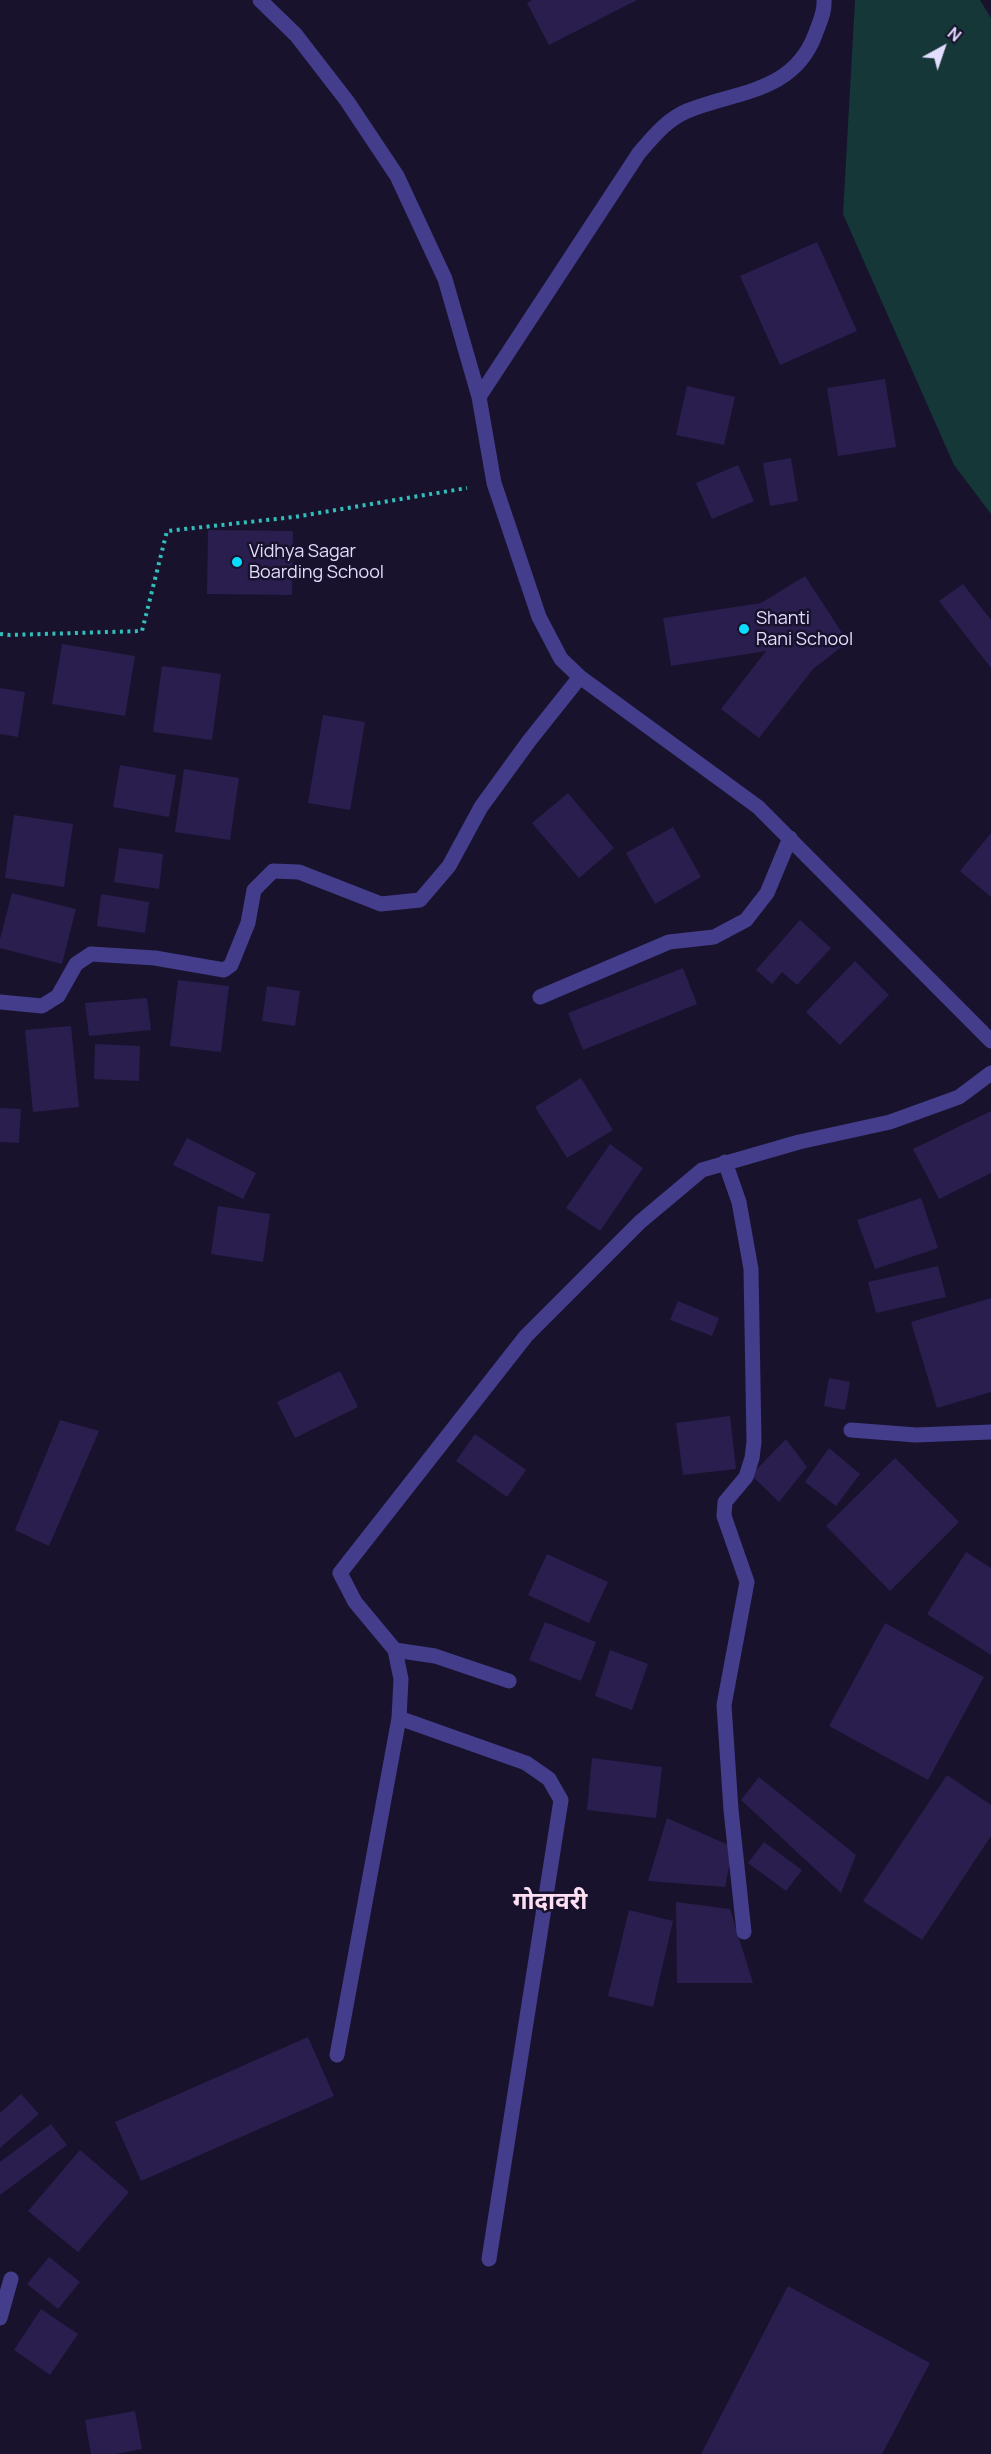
<!DOCTYPE html>
<meta charset="utf-8">
<style>
body{margin:0}
#map{position:relative;width:991px;height:2454px;overflow:hidden;background:#18122d;font-family:Manrope,sans-serif}
canvas{display:block}
.north{position:absolute;left:913px;top:18px;width:60px;height:60px;-webkit-text-stroke:4px #18122d;paint-order:stroke;rotate:40deg;font-size:16px;font-weight:700;line-height:24px;text-align:center;color:#e3deff}
.north::after{content:'';display:block;margin:auto;width:21px;height:27px;background:#e3deff;clip-path:polygon(50% 0,100% 100%,50% 72%,0 100%)}
</style>
<div id="map">
<canvas width="991" height="2454"></canvas>
<div class="north">N</div>
</div>
<script>
const c = document.querySelector('canvas').getContext('2d');
c.lineJoin = 'round';
function fill(path, color) { c.fillStyle = color; c.fill(path, 'evenodd'); }
function stroke(path, color, width, dash) { c.strokeStyle = color; c.lineWidth = width; c.lineCap = dash ? 'butt' : 'round'; c.setLineDash(dash || []); c.stroke(path); }
function label(font, color, halo, rows, align = 'center') {
  c.font = font + ' Manrope,"Noto Sans Devanagari",sans-serif'; c.lineWidth = 5; c.setLineDash([]); c.textBaseline = 'middle'; c.strokeStyle = halo; c.fillStyle = color; for (const [text, x, y, turn = 0] of rows) {
    c.save(); c.translate(x, y); c.rotate((+turn || 0) * Math.PI / 180); c.textAlign = isNaN(turn) ? turn : align; if (halo) c.strokeText(text, 0, 0); c.fillText(text, 0, 0); c.restore();
  }
}
const green = new Path2D(`
 M855,0h125l11,18v496l-37,-49 -111,-251z`);
const building = new Path2D(`
 M532,0h105l-88,45 -22,-42z
 M817,242l40,89 -77,34 -40,-89z
 M885,379l11,68 -58,9 -11,-68z
 M687,386l48,11 -11,48 -48,-10z
 M791,458l7,43 -28,5 -7,-43z
 M738,465l16,36 -42,18 -16,-36z
 M208,530l85,1 -1,64 -85,-1z
 M805,576l43,66 -35,27 -54,69 -38,-29 45,-58 -95,15 -8,-48 98,-15z
 M963,584l28,36v48l-52,-67z
 M62,644l73,12 -10,60 -73,-12z
 M162,666l59,8 -9,66 -59,-8z
 M0,688l25,4 -7,45 -18,-3z
 M323,715l42,7 -15,88 -42,-7z
 M120,765l56,10 -7,42 -56,-10z
 M184,769l55,9 -9,62 -55,-8z
 M568,793l46,55 -35,30 -47,-55z
 M14,815l59,9 -9,63 -59,-9z
 M673,827l28,50 -46,27 -29,-51z
 M991,833v64l-31,-26z
 M119,848l44,6 -4,35 -45,-7z
 M12,893l64,16 -14,55 -62,-16v-9z
 M101,894l48,8 -4,31 -48,-7z
 M800,920l31,28 -34,37 -15,-13 -10,12 -16,-14z
 M855,961l34,34 -49,50 -34,-33z
 M683,968l14,36 -114,46 -15,-37z
 M178,980l51,6 -8,66 -51,-6z
 M267,986l33,5 -5,35 -33,-5z
 M147,998l4,32 -62,6 -4,-33z
 M71,1026l8,81 -46,5 -8,-82z
 M95,1044l45,2 -1,35 -45,-2z
 M581,1078l32,52 -46,28 -32,-51z
 M0,1108l21,1 -2,34 -19,-1z
 M991,1111v62l-52,26 -26,-50z
 M187,1138l69,35 -13,26 -70,-34z
 M610,1144l33,24 -43,63 -34,-23z
 M921,1198l17,50 -63,21 -18,-49z
 M218,1206l52,8 -7,48 -52,-8z
 M938,1266l8,31 -70,16 -8,-31z
 M991,1298v94l-54,16 -26,-86z
 M678,1301l41,17 -7,18 -42,-16z
 M340,1371l18,36 -63,31 -18,-36z
 M829,1378l21,4 -5,28 -21,-4z
 M730,1416l6,53 -53,6 -7,-52z
 M60,1420l39,11 -50,115 -34,-16z
 M475,1434l51,36 -19,27 -51,-36z
 M786,1439l21,28 -28,35 -28,-27z
 M829,1448l31,26 -24,32 -31,-24z
 M895,1458l64,64 -69,69 -64,-65z
 M966,1552l25,16v87l-64,-41z
 M547,1554l61,28 -19,41 -61,-28z
 M545,1622l51,20 -15,39 -52,-21z
 M885,1623l99,54 -56,103 -99,-54z
 M610,1650l38,14 -16,46 -37,-14z
 M592,1758l70,9 -6,51 -69,-8z
 M947,1775l44,30v31l-69,104 -59,-39z
 M759,1777l97,78 -15,38 -100,-93z
 M667,1818l66,29 -8,40 -77,-6z
 M764,1842l38,28 -16,21 -38,-28z
 M676,1902l54,7 23,74h-76z
 M629,1910l44,11 -20,86 -45,-11z
 M308,2037l26,59 -193,85 -26,-59z
 M21,2094l18,20 -39,34v-35z
 M51,2124l16,21 -67,50v-33z
 M80,2150l49,42 -51,60 -50,-41z
 M49,2257l31,25 -22,27 -31,-25z
 M788,2286l142,77 -48,91h-181z
 M41,2309l37,25 -28,41 -36,-25z
 M135,2411l7,38 -26,5h-25l-6,-34z`);
const path = new Path2D(`
 M0,634l10,1 132,-4 25,-100 127,-14 173,-29`);
const street = new Path2D(`
 M260,0l36,35 51,66 50,75 48,103 34,118 15,86 45,134 22,42 19,18 178,130 233,234
 M479,397l160,-244c14,-16 27,-33 48,-42 49,-20 106,-18 128,-76 4,-12 10,-22 9,-35
 M540,997l129,-55 45,-5 32,-17 21,-27 23,-55
 M0,1002l42,4 16,-10 18,-32 15,-10 64,4 69,12 7,-5 17,-42 6,-33 19,-19 26,1 82,32 39,-4 29,-34 32,-59 48,-66 51,-64
 M725,1162l14,40 12,67 3,173 -2,16 -6,19 -21,25 -1,14 23,66 -23,123 7,105 13,122
 M851,1430l65,5 75,-3
 M395,1650l40,6 74,25
 M399,1718l127,45 23,16 12,21 -72,459
 M337,2055l62,-337 2,-39 -6,-29 -40,-48 -15,-29 186,-237 114,-114 62,-52 97,-28 91,-20 69,-25 32,-24
 M0,2318l11,-39`);
const markers = [
 [237,562,6,"#0bdcfe"],
 [744,629,6,"#0bdcfe"]
];
const poiNames = [
 ["Vidhya Sagar",249,552],
 ["Boarding School",249,573],
 ["Shanti",756,619],
 ["Rani School",756,640]
];
const districtNames = [
 ["गोदावरी",550,1902]
];
fill(green, '#153737');
fill(building, '#2a1e4e');
stroke(path, '#32bfbc', 4, [3, 4.5]);
stroke(street, '#433d8c', 15);
for (const [x, y, r, color] of markers) { const dot = new Path2D(); dot.arc(x, y, r, 0, 2 * Math.PI); c.fillStyle = color; c.fill(dot); stroke(dot, '#18122d', 2); }
label('18px', '#e3deff', '#18122d', poiNames, 'left');
label('bold 24px', '#ffe0f2', '#18122d', districtNames);
</script>
